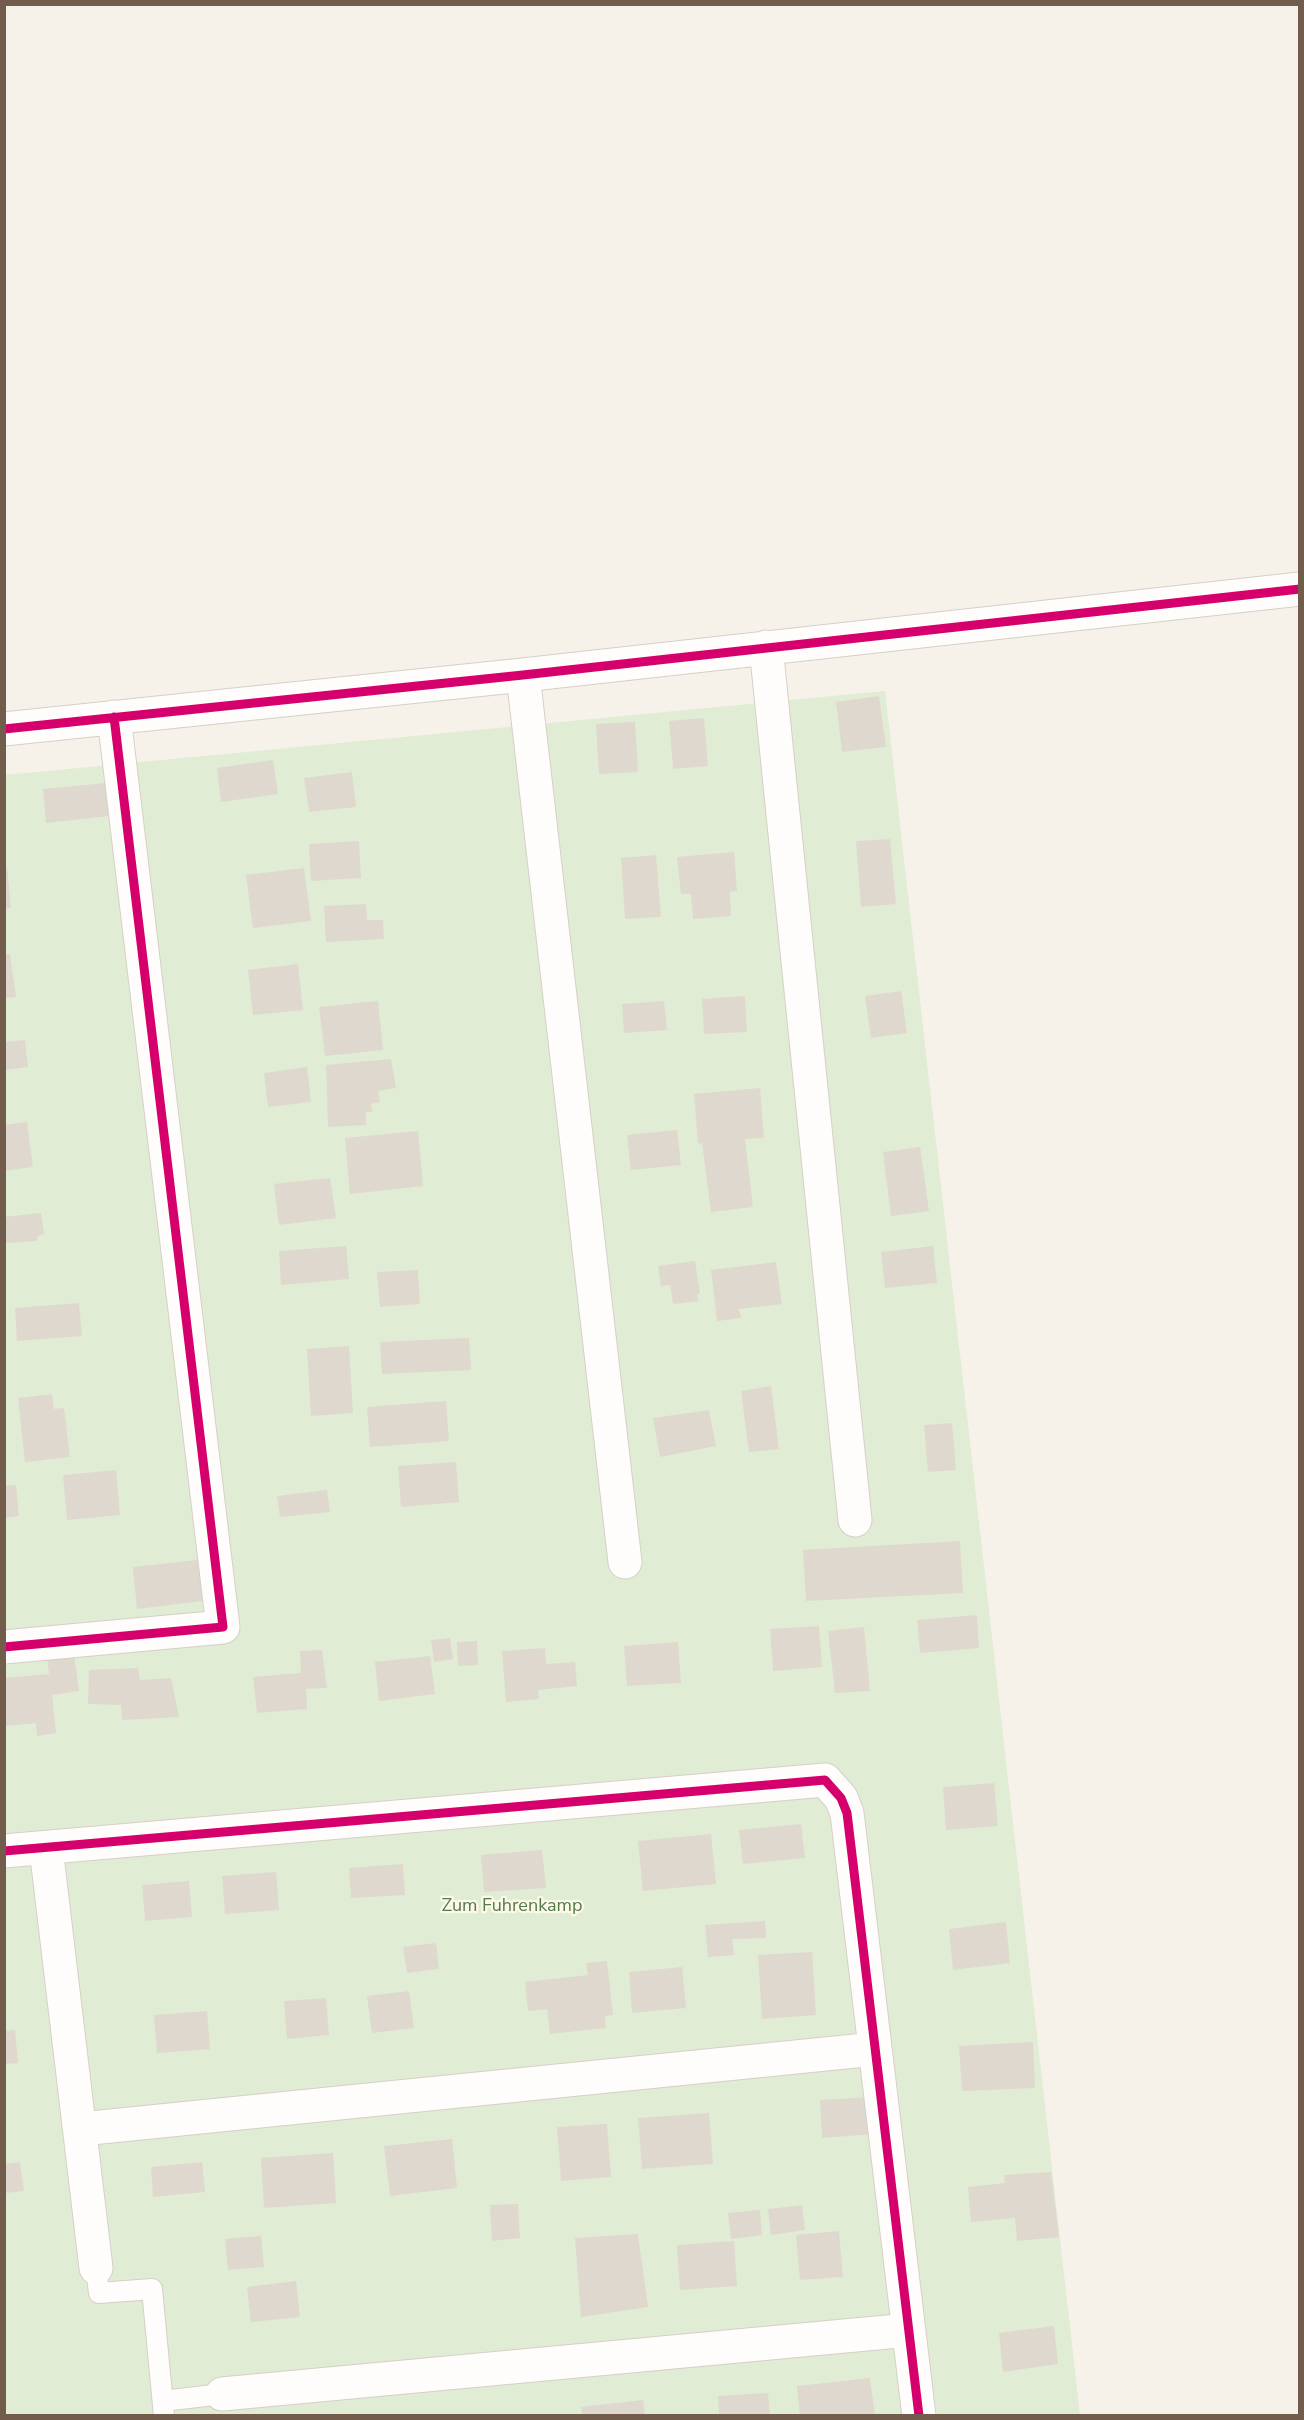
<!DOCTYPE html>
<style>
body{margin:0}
#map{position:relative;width:1304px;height:2420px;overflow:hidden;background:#f6f2e9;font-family:"Nunito Sans",sans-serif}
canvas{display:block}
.frame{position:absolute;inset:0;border:6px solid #725c4b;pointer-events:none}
</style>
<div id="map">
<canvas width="1304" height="2420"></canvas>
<div class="frame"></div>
</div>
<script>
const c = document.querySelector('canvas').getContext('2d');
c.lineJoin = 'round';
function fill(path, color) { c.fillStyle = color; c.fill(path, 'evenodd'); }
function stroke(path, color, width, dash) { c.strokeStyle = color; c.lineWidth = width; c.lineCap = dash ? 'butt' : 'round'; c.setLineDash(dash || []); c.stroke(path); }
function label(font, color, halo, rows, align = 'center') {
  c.font = font + ' "Nunito Sans",sans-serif'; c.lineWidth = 4.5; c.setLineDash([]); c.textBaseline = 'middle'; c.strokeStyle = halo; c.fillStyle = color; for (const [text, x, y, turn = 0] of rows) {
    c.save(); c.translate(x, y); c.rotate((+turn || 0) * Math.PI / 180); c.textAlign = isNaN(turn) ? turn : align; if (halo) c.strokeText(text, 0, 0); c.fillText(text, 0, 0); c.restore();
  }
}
const green = new Path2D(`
 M885,691l195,1724 -1075,1v-1641z`);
const building = new Path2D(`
 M879,696l7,51 -44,5 -6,-50z
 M704,718l4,48 -35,3 -4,-48z
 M635,722l3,50 -39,2 -3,-50z
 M273,760l5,34 -57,8 -4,-34z
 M352,772l4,35 -47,5 -5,-34z
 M105,783l4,33 -63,7 -3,-34z
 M890,839l6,65 -35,3 -5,-66z
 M359,841l2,37 -50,3 -2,-37z
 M734,852l3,39 -7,1 1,24 -38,3 -2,-25h-10l-4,-37z
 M656,855l5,62 -36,2 -4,-61z
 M4,868h3l4,40 -7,1z
 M304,868l7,53 -58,7 -7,-53z
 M366,904l1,16h16l1,19 -58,3 -2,-36z
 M4,954h6l6,43 -12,1z
 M298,964l5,46 -50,5 -5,-45z
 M901,991l6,42 -36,5 -6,-42z
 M745,996l2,36 -43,2 -2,-35z
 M378,1001l5,49 -58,6 -6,-49z
 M664,1001l3,29 -43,3 -2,-29z
 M25,1040l3,27 -24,3v-28z
 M391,1059l5,29 -18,3 2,11 -9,2 1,8h-6v13l-38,2 -2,-62z
 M307,1067l4,35 -43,5 -4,-34z
 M760,1088l4,50 -19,1 8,68 -42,5 -9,-69 -4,1 -4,-50z
 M27,1122l6,45 -29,4v-46z
 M677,1130l4,35 -50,5 -4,-35z
 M418,1131l5,55 -73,8 -5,-56z
 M920,1147l9,64 -38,5 -8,-64z
 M330,1178l6,40 -57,7 -5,-41z
 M41,1213l3,21 -7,2v5l-33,2v-26z
 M346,1246l3,33 -68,6 -2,-34z
 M933,1246l4,37 -52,5 -4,-36z
 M695,1261l5,33h-3l1,7 -25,3 -3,-19 -9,1 -3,-20z
 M776,1262l6,42 -43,5 2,9 -24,3 -6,-51z
 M418,1270l2,34 -40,3 -3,-35z
 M79,1303l3,33 -65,5 -2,-33z
 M469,1338l2,32 -89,4 -2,-32z
 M349,1346l4,67 -42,3 -4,-67z
 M771,1386l8,63 -30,3 -8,-61z
 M52,1394l2,15 10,-1 6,49 -45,5 -7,-64z
 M446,1401l3,40 -79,6 -3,-40z
 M709,1410l7,36 -56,11 -7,-39z
 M952,1423l4,47 -28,2 -4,-47z
 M456,1462l3,40 -58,5 -3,-41z
 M116,1470l4,45 -53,5 -4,-45z
 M16,1485l3,31 -15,2v-32z
 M327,1490l3,22 -50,5 -3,-21z
 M960,1541l3,52 -157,8 -3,-51z
 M206,1559l4,41 -73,9 -4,-42z
 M977,1615l2,33 -59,5 -3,-33z
 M819,1626l3,41 -49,4 -3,-42z
 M864,1627l6,64 -35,2 -7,-62z
 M450,1638l3,21 -19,3 -3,-22z
 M477,1641l1,24 -20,1 -1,-24z
 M678,1642l3,41 -54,3 -3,-40z
 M545,1648l1,16 29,-2 2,24 -39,4 1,9 -33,3 -4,-51z
 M322,1650l5,38 -21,1 1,20 -50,4 -4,-36 48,-4 -1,-22z
 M74,1654l5,37 -27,4 4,38 -19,3 -1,-13 -32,3v-48l45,-4 -2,-16z
 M430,1656l5,38 -56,7 -4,-39z
 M138,1668l2,12 31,-2 8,39 -57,3 -1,-15 -33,-1 1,-34z
 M994,1783l4,43 -52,4 -3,-43z
 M801,1824l4,34 -62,6 -4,-34z
 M711,1834l5,50 -73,7 -5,-50z
 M542,1850l4,38 -62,4 -3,-37z
 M403,1864l2,31 -54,3 -2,-30z
 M276,1872l3,38 -54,4 -3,-38z
 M189,1881l3,36 -47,4 -3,-36z
 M765,1921l1,17 -34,1 2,16 -26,2 -3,-32z
 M1006,1922l4,41 -57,7 -4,-41z
 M436,1943l3,26 -32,4 -4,-26z
 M812,1952l4,63 -54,4 -4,-64z
 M607,1961l6,54 -8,1 1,12 -56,6 -3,-25 -19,2 -3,-29 63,-7 -2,-12z
 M682,1967l4,41 -54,5 -3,-41z
 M409,1991l5,37 -42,5 -5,-37z
 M326,1998l3,37 -42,4 -3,-38z
 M207,2011l3,38 -53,4 -3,-38z
 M15,2030l3,33 -14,1v-33z
 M1033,2042l2,46 -73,3 -3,-45z
 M870,2097l3,37 -51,4 -2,-38z
 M709,2113l4,51 -71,5 -4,-51z
 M607,2124l4,53 -50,4 -4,-54z
 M452,2139l5,49 -67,8 -6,-50z
 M333,2153l3,50 -72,5 -3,-50z
 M20,2162l4,29 -20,2v-29z
 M202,2162l3,30 -52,5 -2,-30z
 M1051,2172l8,65 -42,4 -2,-23 -44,4 -3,-35 37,-4 -1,-8z
 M518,2204l2,34 -28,3 -2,-36z
 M802,2205l3,25 -34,5 -3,-26z
 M760,2210l2,25 -31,4 -3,-26z
 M839,2231l4,46 -43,3 -4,-45z
 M638,2234l10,73 -67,10 -6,-79z
 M261,2236l3,31 -36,3 -3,-31z
 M734,2241l3,45 -57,4 -3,-45z
 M296,2281l4,36 -49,5 -4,-35z
 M1054,2326l4,38 -55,8 -4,-39z
 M870,2378l5,38h-75l-3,-30z
 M768,2393l2,23h-51l-1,-20z
 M643,2400l2,16h-63l-1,-9z`);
const service = new Path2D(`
 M96,2268l3,25 53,-4 12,127
 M163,2401l59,-7`);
const minor = new Path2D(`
 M766,647l89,873
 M523,675l102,887
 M4,729l519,-54 777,-86
 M4,1647l219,-20 -109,-910
 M46,1848l50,420
 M4,1851l821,-71 16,18 6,15 72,603
 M81,2129l794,-80
 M222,2394l687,-64`);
const cycleway = new Path2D(`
 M4,729l519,-54 777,-86
 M4,1647l219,-20 -109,-910
 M4,1851l821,-71 16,18 6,15 72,603`);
const parkNames = [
 ["Zum Fuhrenkamp",512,1907]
];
fill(green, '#e1ecd4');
fill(building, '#dfd8cf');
stroke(service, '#d5cfc8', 22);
stroke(minor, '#d5cfc8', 35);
stroke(service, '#fefdfc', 20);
stroke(minor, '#fefdfc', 33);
stroke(cycleway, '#d6006c', 9);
label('18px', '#527d46', '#fef8ea', parkNames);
</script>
